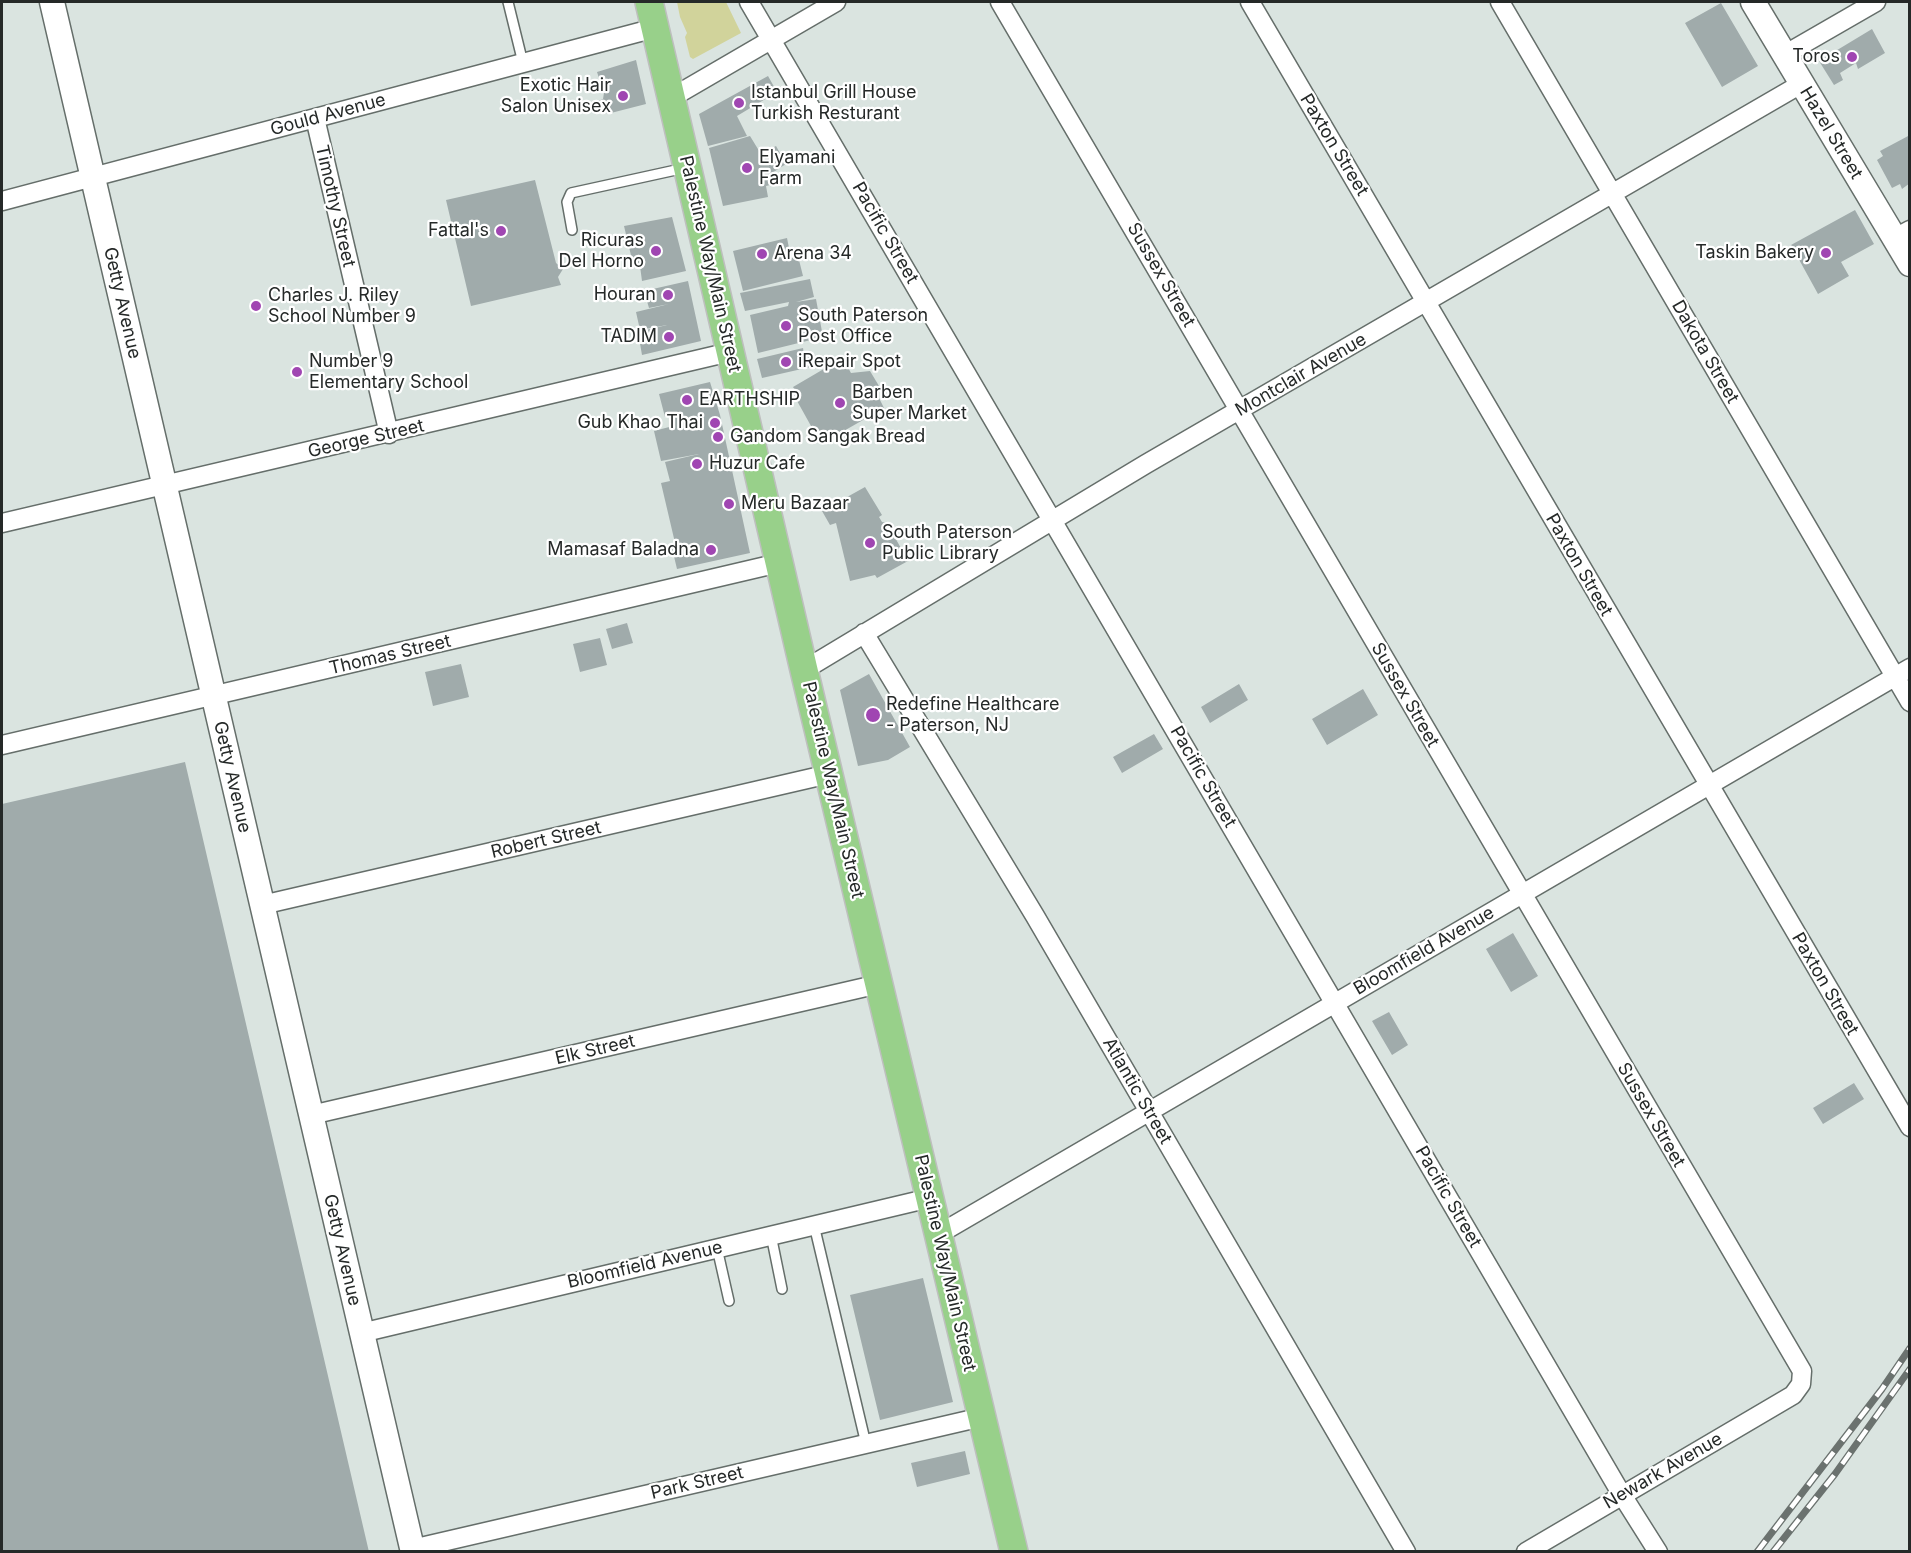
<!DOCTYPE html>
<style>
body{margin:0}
#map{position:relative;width:1911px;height:1553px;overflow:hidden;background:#dae4e0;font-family:Inter,sans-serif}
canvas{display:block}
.frame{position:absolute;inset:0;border:3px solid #252928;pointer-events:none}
</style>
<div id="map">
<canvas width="1911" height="1553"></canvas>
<div class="frame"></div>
</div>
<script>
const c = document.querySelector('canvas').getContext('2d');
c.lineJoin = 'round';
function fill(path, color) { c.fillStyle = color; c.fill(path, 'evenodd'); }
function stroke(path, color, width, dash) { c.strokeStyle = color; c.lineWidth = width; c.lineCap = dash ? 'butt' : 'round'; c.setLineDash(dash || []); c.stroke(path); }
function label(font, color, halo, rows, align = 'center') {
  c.font = font + ' Inter,sans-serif'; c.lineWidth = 4.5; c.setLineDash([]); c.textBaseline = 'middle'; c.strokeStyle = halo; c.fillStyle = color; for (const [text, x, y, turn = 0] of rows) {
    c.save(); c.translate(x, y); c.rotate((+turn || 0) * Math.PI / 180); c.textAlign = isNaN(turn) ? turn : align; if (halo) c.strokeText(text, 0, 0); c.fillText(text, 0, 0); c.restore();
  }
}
const green = new Path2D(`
 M677,2h49l15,31 -48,26 -3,-2 -5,-20 2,-4 -7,-16z`);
const building = new Path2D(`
 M1721,3l37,63 -36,21 -37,-64z
 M1872,29l13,24 -27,16 -2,-6 -16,10 3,7 -9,5 -15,-24z
 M636,60l10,44 -39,10 -2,-6 -7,1 -2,-7 7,-3 1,-6 -7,-21z
 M768,76l9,16 -40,24 10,20 -39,10 -9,-32z
 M1910,135v48l-8,6 -2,-5 -8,4 -15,-28 6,-4 -3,-5z
 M750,136l11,18 15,-8 10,18 -17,11 1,10 -4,1 2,11 -45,9 -14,-58z
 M535,180l21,83 7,6 -5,8 3,8 -90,21 -25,-106z
 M1855,210l19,34 -33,18 8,14 -31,18 -27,-49z
 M672,217l14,54 -44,10 -2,-15 -6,2 -10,-42z
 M787,238l4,20 7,-2 5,20 -60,15 -10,-40z
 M810,279l4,18 -18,5 20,-3 7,38 -65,16 -8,-38 38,-9 1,-4 -44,9 -5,-18z
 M688,281l13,60 -59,14 -4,-23 29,-7 -27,5 -4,-18 33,-8 -20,4 -5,-17z
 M803,348l1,7 8,1 3,10 -53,12 -5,-19z
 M844,360l7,13 19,-2 9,15 -4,4 9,18 -63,36 -25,-45 3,-2 -6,-10 41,-24z
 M710,382l10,33 30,138 -73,16 -5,-21 4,-1 -15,-64 9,-2 -5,-19 34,-8 -38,7 -7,-30 19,-5 -2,-10 -6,1 -6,-23z
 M865,487l17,28 -3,2 3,5 5,1 21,38 -31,17 -2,-3 -25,6 -14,-58 -6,2 -8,-14z
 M627,623l6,20 -21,6 -6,-20z
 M600,638l7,27 -27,7 -7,-28z
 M461,664l8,33 -36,9 -8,-34z
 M869,674l41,73 -22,13 -30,6 -18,-76z
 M1239,684l9,16 -38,23 -9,-16z
 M1363,689l15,26 -51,30 -15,-26z
 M1154,734l9,15 -41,24 -9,-16z
 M185,762l184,790h-367v-748z
 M1513,933l25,43 -27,16 -25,-43z
 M1389,1012l19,33 -16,10 -20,-34z
 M1854,1083l10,16 -41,25 -10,-16z
 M923,1278l30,124 -73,18 -30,-125z
 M965,1451l5,23 -53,13 -6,-24z`);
const lane = new Path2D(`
 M508,2l15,61
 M572,230l-5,-28 4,-9 114,-25
 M814,1225l52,219
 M771,1235l11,54
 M717,1248l12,53`);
const street = new Path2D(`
 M749,2l873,1493 36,57
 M1000,2l802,1369 -1,13 -8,11 -267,157
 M1250,2l660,1125
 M1500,2l410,700
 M1784,55l92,-53
 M671,98l165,-96
 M315,118l74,316
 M2,201l653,-173
 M1895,238l15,-8
 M2,523l728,-171
 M864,633l171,283 371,636
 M804,670l342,-206 655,-380
 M2,745l777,-182
 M262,905l567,-131
 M311,1115l568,-131
 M939,1234l971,-566
 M361,1333l569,-135
 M412,1549l570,-132`);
const secondary = new Path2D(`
 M52,2l361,1550
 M1753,2l157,262`);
const primary = new Path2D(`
 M649,2l155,668 210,882`);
const rail = new Path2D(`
 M1757,1552l125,-163 28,-41
 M1773,1552l62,-78 75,-105`);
const markers = [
 [1852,57,6,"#a046b2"],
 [623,96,6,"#a046b2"],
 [739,103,6,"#a046b2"],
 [747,168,6,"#a046b2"],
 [501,231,6,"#a046b2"],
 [656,251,6,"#a046b2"],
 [1826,253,6,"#a046b2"],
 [762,254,6,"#a046b2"],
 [668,295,6,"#a046b2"],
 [256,306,6,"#a046b2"],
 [786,326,6,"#a046b2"],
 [669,337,6,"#a046b2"],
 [786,362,6,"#a046b2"],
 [297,372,6,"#a046b2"],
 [687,400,6,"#a046b2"],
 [840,403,6,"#a046b2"],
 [715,423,6,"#a046b2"],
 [718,437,6,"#a046b2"],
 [697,464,6,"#a046b2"],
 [729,504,6,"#a046b2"],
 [870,543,6,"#a046b2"],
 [711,550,6,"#a046b2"],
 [873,715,8,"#a046b2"]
];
const poiNames = [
 ["Toros",1840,57,"right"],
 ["Exotic Hair",611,86,"right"],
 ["Salon Unisex",611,107,"right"],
 ["Istanbul Grill House",751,93],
 ["Turkish Resturant",751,114],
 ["Elyamani",759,158],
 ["Farm",759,179],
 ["Fattal's",489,231,"right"],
 ["Ricuras",644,241,"right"],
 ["Del Horno",644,262,"right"],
 ["Taskin Bakery",1814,253,"right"],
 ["Arena 34",774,254],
 ["Houran",656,295,"right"],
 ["Charles J. Riley",268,296],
 ["School Number 9",268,317],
 ["South Paterson",798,316],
 ["Post Office",798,337],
 ["TADIM",657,337,"right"],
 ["Number 9",309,362],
 ["Elementary School",309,383],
 ["iRepair Spot",798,362],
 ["Barben",852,393],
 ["Super Market",852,414],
 ["EARTHSHIP",699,400],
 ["Gub Khao Thai",703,423,"right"],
 ["Gandom Sangak Bread",730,437],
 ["Huzur Cafe",709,464],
 ["Meru Bazaar",741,504],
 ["South Paterson",882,533],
 ["Public Library",882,554],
 ["Mamasaf Baladna",699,550,"right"],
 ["Redefine Healthcare",886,705],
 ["- Paterson, NJ",886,726]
];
const streetNames = [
 ["Gould Avenue",328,115,-15],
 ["Hazel Street",1831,133,59],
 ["Paxton Street",1334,145,59],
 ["Timothy Street",335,206,77],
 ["Pacific Street",885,233,60],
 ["Palestine Way/Main Street",710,264,77],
 ["Sussex Street",1161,275,60],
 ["Getty Avenue",122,303,77],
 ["Dakota Street",1705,352,60],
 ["Montclair Avenue",1301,375,-30],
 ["George Street",366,439,-13],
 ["Paxton Street",1579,565,60],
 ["Thomas Street",390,655,-13],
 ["Sussex Street",1405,695,60],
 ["Getty Avenue",232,777,77],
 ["Pacific Street",1203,777,60],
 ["Palestine Way/Main Street",833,790,77],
 ["Robert Street",546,840,-13],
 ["Bloomfield Avenue",1424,951,-30],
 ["Paxton Street",1825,984,60],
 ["Elk Street",595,1050,-13],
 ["Atlantic Street",1137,1091,60],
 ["Sussex Street",1651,1115,60],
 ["Pacific Street",1448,1197,60],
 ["Getty Avenue",342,1250,77],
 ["Palestine Way/Main Street",945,1263,77],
 ["Bloomfield Avenue",645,1265,-13],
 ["Newark Avenue",1663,1471,-30],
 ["Park Street",697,1483,-13]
];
fill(green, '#d1d39b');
fill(building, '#a0abab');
stroke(lane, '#656e6a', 12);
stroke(street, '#656e6a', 21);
stroke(secondary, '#656e6a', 27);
stroke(primary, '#bebfbe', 30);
stroke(lane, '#fff', 9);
stroke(street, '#fff', 18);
stroke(secondary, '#fff', 24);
stroke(primary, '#98d08a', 27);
stroke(rail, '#6b726f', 7);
stroke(rail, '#fff', 4.5, [14]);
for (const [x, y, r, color] of markers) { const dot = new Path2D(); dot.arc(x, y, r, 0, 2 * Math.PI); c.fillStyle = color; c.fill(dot); stroke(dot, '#fff', 2); }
label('18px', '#252928', '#fff', poiNames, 'left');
label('18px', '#252928', '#fff', streetNames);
</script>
